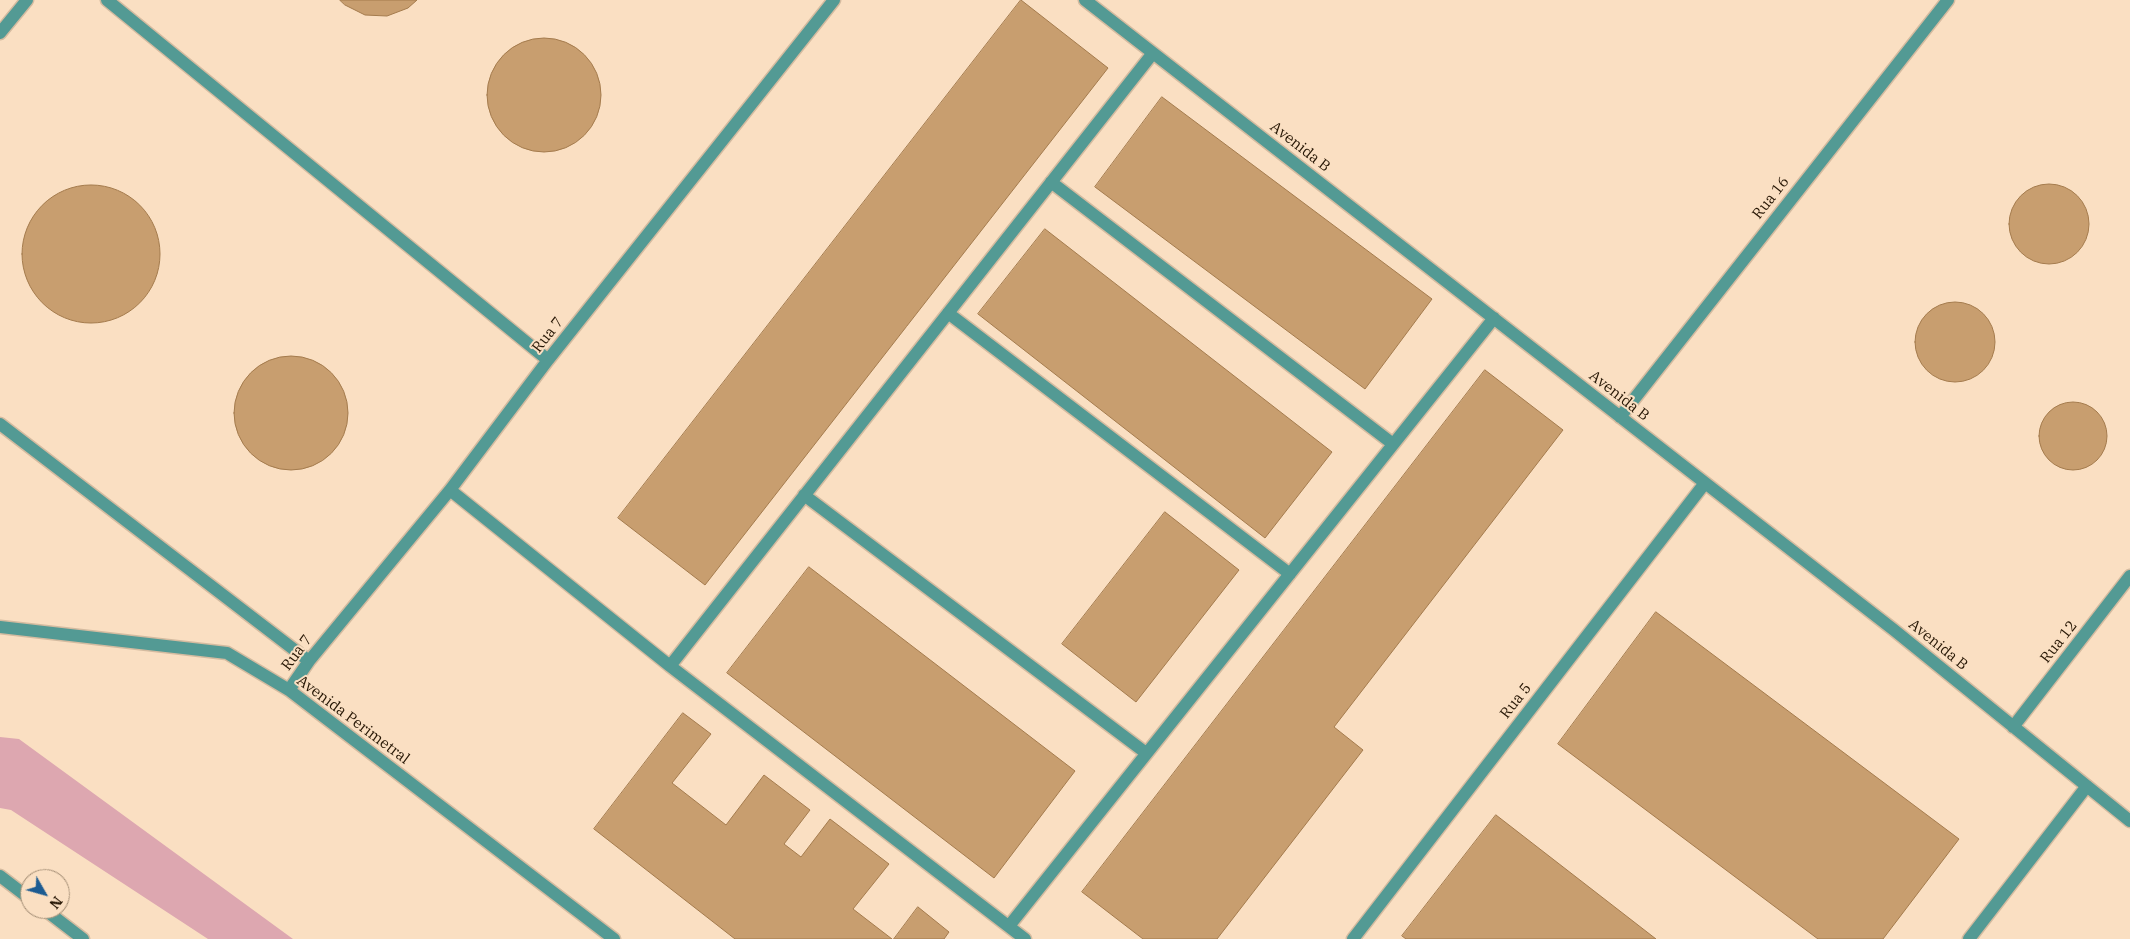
<!DOCTYPE html>
<style>
body{margin:0}
#map{position:relative;width:2130px;height:939px;overflow:hidden;background:#fadfc2;font-family:"IBM Plex Serif",serif}
canvas{display:block}
.north{position:absolute;left:20px;top:869px;width:50px;height:50px;box-sizing:border-box;background:#fadfc2;border:1px solid #a58f76;border-radius:50%;rotate:128deg;font-size:14px;font-weight:700;line-height:20px;text-align:center;color:#261604}
.north::after{content:'';display:block;margin:auto;width:18px;height:22px;background:#1c5b91;clip-path:polygon(50% 0,100% 100%,50% 72%,0 100%)}
</style>
<div id="map">
<canvas width="2130" height="939"></canvas>
<div class="north">N</div>
</div>
<script>
const c = document.querySelector('canvas').getContext('2d');
c.lineJoin = 'round';
function fill(path, color) { c.fillStyle = color; c.fill(path, 'evenodd'); }
function stroke(path, color, width, dash) { c.strokeStyle = color; c.lineWidth = width; c.lineCap = dash ? 'butt' : 'round'; c.setLineDash(dash || []); c.stroke(path); }
function label(font, color, halo, rows, align = 'center') {
  c.font = font + ' "IBM Plex Serif",serif'; c.lineWidth = 4; c.setLineDash([]); c.textBaseline = 'middle'; c.strokeStyle = halo; c.fillStyle = color; for (const [text, x, y, turn = 0] of rows) {
    c.save(); c.translate(x, y); c.rotate((+turn || 0) * Math.PI / 180); c.textAlign = isNaN(turn) ? turn : align; if (halo) c.strokeText(text, 0, 0); c.fillText(text, 0, 0); c.restore();
  }
}
const green = new Path2D(`
 M0,737l19,2 274,200h-85l-197,-129 -11,-2z`);
const building = new Path2D(`
 M340,0h77l-9,8 -21,8 -22,-1 -20,-10z
 M1021,0l87,68 -403,517 -87,-67z
 M487 95a57 57 0 1 1 114 0a57 57 0 1 1-114 0Z
 M1162,97l270,202 -67,90 -270,-202z
 M2009 224a40 40 0 1 1 80 0a40 40 0 1 1-80 0Z
 M22 254a69 69 0 1 1 138 0a69 69 0 1 1-138 0Z
 M1045,229l287,223 -67,86 -287,-224z
 M1915 342a40 40 0 1 1 80 0a40 40 0 1 1-80 0Z
 M234 413a57 57 0 1 1 114 0a57 57 0 1 1-114 0Z
 M1485,370l78,60 -229,297 29,23 -146,189h-74l-61,-47z
 M2039 436a34 34 0 1 1 68 0a34 34 0 1 1-68 0Z
 M1165,512l74,58 -103,132 -74,-58z
 M809,567l266,204 -81,107 -267,-205z
 M1656,612l303,227 -76,100h-65l-260,-195z
 M683,713l28,21 -39,49 54,42 38,-50 46,35 -26,34 17,13 29,-38 59,45 -36,45 39,30h-157l-141,-110z
 M1496,815l160,124h-250l-4,-3z
 M918,907l31,25 -5,7h-50z`);
const service = new Path2D(`
 M107,0l441,360
 M1085,0l809,630 236,191
 M0,33l27,-33
 M1051,182l342,262
 M948,313l342,261
 M1620,417l328,-417
 M0,424l309,237
 M450,490l220,176 483,-613
 M804,495l342,258
 M0,627l227,26 62,37 325,249
 M670,666l355,273
 M289,690l20,-29 141,-171 98,-130 286,-360
 M2013,727l117,-151
 M0,876l30,23
 M44,909l39,30
 M1009,926l485,-608
 M1353,939l352,-456
 M1969,939l118,-153`);
const streetNames = [
 ["Avenida B",1300,147,38],
 ["Rua 16",1771,198,-52],
 ["Rua 7",548,335,-52],
 ["Avenida B",1619,396,38],
 ["Rua 12",2059,642,-52],
 ["Avenida B",1938,645,39],
 ["Rua 7",297,653,-53],
 ["Rua 5",1516,701,-52],
 ["Avenida Perimetral",353,720,37]
];
fill(green, '#dda7b0');
fill(building, '#c89e6f');
stroke(building, '#a47b4d', 1);
stroke(service, '#d4bba0', 15);
stroke(service, '#539a94', 12);
label('15px', '#261604', '#fadfc2', streetNames);
</script>
